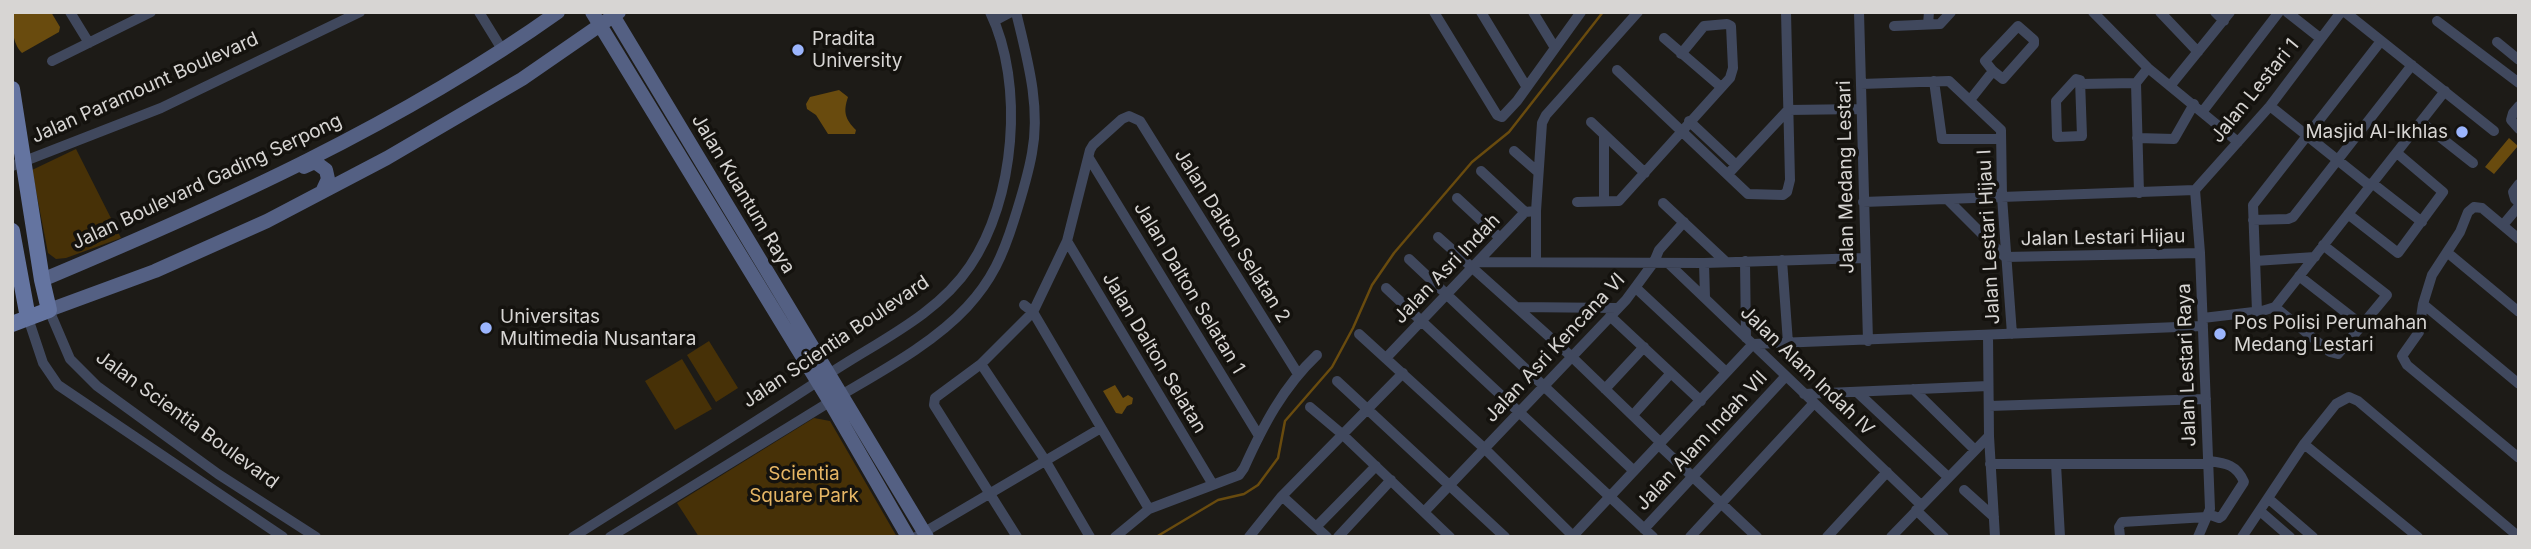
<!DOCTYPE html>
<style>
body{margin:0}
#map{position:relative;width:2531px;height:549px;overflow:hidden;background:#1d1b17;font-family:Inter,sans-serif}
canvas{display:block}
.frame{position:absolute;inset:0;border:14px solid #d7d5d3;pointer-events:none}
</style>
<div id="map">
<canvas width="2531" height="549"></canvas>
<div class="frame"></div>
</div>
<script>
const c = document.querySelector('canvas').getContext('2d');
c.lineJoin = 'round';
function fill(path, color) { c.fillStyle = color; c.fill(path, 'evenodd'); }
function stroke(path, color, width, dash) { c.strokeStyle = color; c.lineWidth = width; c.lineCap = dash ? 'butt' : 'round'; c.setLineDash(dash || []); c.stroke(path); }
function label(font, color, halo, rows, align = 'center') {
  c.font = font + ' Inter,sans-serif'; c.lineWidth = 7; c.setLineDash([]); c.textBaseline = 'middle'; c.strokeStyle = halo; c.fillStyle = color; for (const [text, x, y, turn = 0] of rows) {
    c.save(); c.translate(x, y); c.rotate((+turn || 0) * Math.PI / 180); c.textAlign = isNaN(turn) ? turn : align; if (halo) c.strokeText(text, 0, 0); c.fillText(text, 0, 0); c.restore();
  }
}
const green = new Path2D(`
 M76,149l45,89 -55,20 -10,1 -8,-6 -16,-83z
 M709,341l29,47 -22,14 -29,-47z
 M682,359l30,50 -37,21 -30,-49z
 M814,418l16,3 67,116h-198l-22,-34z`);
const water = new Path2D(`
 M12,12h39l9,15 -1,5 -37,21c-10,-10 -10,-27 -10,-41z
 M839,90l9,7c-5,15 -3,22 8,33l-1,4h-27l-12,-19 -9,-6 -1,-5 4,-7z
 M2509,138l9,8 -24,28 -9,-7z
 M1115,385l8,13 5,-3 5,3 -1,6 -5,2 -5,8 -6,-1 -13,-22z`);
const stream = new Path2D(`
 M1156,537l62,-37 26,-6 14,-9 20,-27 7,-37 47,-54 21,-39 19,-43 22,-32 78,-91 37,-30 94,-120`);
const street = new Path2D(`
 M70,12l19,31
 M479,12l24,39
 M1434,12l63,103 5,2 15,-16 64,-89
 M1481,12l45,74
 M1533,12l22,36
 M1859,12l9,329
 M2093,12l55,56 90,74
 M2160,12l38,40
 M2215,12l9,9
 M2287,12l33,26
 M2345,12l149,119
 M994,21l17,-9
 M2437,21l82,62
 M1928,24l1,-12
 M1894,26l46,-2 11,-12
 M2018,26l16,14v4l-31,35 -10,-8 -8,-10z
 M1664,38l57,49
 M2497,42l22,18
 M52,61l99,-49
 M1617,70l131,124 35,1 4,-3 3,-12 -4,-168
 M2076,79l4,1 2,56 -25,1 -1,-36z
 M1934,81l8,58h59
 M1861,84l88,-3 52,49 1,67 10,137
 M2080,84l56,-1
 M2170,86l60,-74
 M1970,100l23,-29
 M2270,106l100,80
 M2519,106l-6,7 -2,7 8,9
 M2203,111l76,-99
 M1689,121l47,44
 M1591,122l54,51
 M2421,122l52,41
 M2137,138l37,1 20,-35
 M1514,151l24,21
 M1089,158l170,278
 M12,166l149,-58 199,-96
 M1481,171l44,41
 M1728,174l60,-64 73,-1
 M2372,183l50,39
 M2519,184l-6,8 2,7 4,4
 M2195,190l5,63 10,256 -12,28
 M2195,190l75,-84 71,-94
 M2139,193l-3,-110 12,-15
 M1457,198l43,40
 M1947,199l58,58 195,-4
 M1604,201v-65
 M1577,202l42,-1 111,-123 3,-10 -2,-42 -4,-2 -23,2 -23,28
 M1863,202l332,-12
 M1663,203l63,59
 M2348,214l50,39 45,-61 -46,-39
 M2253,220l35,-1 5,-2 119,-152
 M2503,225l16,-19
 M1438,237l134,120 89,86
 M2519,239l-37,-31 -8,-1 -6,5 -8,20 -28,43 -9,29 -4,28 -17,24 5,9 112,93
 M1067,241l145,242
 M2448,253l71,59
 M1409,259l225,212
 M1782,260l6,83
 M1745,261l1,77
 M2255,261l60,-4
 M1478,262l226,1 160,-5
 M1536,262v-51l6,-88 4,-8 92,-103
 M1668,263l253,242
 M1704,263l1,35
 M2299,276l63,49
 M1386,288l267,249
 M1636,288l90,84
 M2423,304l96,80
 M1024,305l9,7 116,197
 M1516,307l102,1
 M2275,307l55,45 8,2 49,-59 -64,-50
 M49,310l21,49 27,27 121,88 98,63
 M2257,312l-4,-107 128,-164
 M1610,316l91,85
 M28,318l15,45 15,22 225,152
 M2203,318l59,-7 13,-4 170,-216
 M1359,334l126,115 89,88
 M1988,335l1,101 6,101
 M1568,338l26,-31
 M1386,358l139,-146 11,-1
 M981,364l64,96 45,77
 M1337,381l168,156
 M1605,389l39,-42
 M1913,389l62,61
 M1857,392l91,85
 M1804,394l184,-8
 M1989,406l217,-7
 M1310,407l32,27 108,103
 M1633,415l38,-42
 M2304,444l114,93
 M1659,445l98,92
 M1990,464h219
 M2056,464l4,73
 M1964,490l30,27
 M1282,496l45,41
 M2269,499l44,38
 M1916,510l28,27
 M2260,511l30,26
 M1424,512l202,-212 28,-38 5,-12 25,-28
 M2208,514l11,4 3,-2 22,-34c-7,-17 -18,-19 -35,-21
 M1316,527l60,-61
 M1644,529l141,-152
 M573,537c87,-55 174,-109 259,-165 47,-31 106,-58 138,-106 45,-66 55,-182 20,-254
 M610,537c71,-44 142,-87 213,-131 47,-29 106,-58 144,-99 25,-27 36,-52 47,-87 7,-22 14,-44 18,-67 9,-47 -5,-95 -16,-141
 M916,537l185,-109
 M1017,537l-83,-132 1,-7 46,-34 52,-52 34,-71 23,-91 3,-5 29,-26 7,-3 11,5 158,253
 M1115,537l34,-28 90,-34 5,-7c19,-42 39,-81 73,-113
 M1249,537l33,-41 121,-123
 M1338,537l53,-57
 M1572,537l181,-193 450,-18
 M1690,537l124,-134
 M1827,537l60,-65
 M1891,537l98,-101
 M2120,537l-1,-10 3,-5 85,-5
 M2242,537l62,-93 32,-40 13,-7 9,4 161,136`);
const secondary = new Path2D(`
 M592,12l238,390 78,135
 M611,12l316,525
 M304,167l11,-5 11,8 2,9 -6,13
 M42,280c179,-75 357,-155 516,-268
 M49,310l106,-39 112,-50 120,-63 135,-79 97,-67`);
const primary = new Path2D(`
 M12,89l30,191 7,30 -37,14
 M12,231l16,87`);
const markers = [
 [798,50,7,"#9bb5fd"],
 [2462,132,7,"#9bb5fd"],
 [486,328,7,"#9bb5fd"],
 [2220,334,7,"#9bb5fd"]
];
const poiNames = [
 ["Pradita",812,39],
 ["University",812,61],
 ["Masjid Al-Ikhlas",2448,132,"right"],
 ["Universitas",500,317],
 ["Multimedia Nusantara",500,339],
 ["Pos Polisi Perumahan",2234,323],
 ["Medang Lestari",2234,345]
];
const streetNames = [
 ["Jalan Paramount Boulevard",145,88,-24],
 ["Jalan Lestari 1",2255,91,-51],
 ["Jalan Medang Lestari",1846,177,-91],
 ["Jalan Boulevard Gading Serpong",207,182,-25],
 ["Jalan Kuantum Raya",743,194,59],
 ["Jalan Dalton Selatan 2",1232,236,58],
 ["Jalan Lestari Hijau I",1989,237,-93],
 ["Jalan Lestari Hijau",2103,238,-1],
 ["Jalan Asri Indah",1447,269,-46],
 ["Jalan Dalton Selatan 1",1189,288,59],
 ["Jalan Scientia Boulevard",836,342,-34],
 ["Jalan Asri Kencana VI",1555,348,-47],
 ["Jalan Dalton Selatan",1154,353,59],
 ["Jalan Lestari Raya",2187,365,-92],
 ["Jalan Alam Indah IV",1807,371,44],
 ["Jalan Scientia Boulevard",187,420,36],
 ["Jalan Alam Indah VII",1702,441,-47]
];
const parkNames = [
 ["Scientia",804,474],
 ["Square Park",804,496]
];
fill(green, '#473107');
fill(water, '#694b0e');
stroke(stream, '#694b0e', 2.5);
stroke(street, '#40485d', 10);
stroke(secondary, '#546083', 14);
stroke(primary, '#6474a0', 16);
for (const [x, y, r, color] of markers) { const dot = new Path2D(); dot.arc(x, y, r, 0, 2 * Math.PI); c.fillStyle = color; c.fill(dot); stroke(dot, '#14120e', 2.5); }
label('19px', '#d7d5d3', '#14120e', poiNames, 'left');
label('19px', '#d7d5d3', '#14120e', streetNames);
label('19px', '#e6b665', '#14120e', parkNames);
</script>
